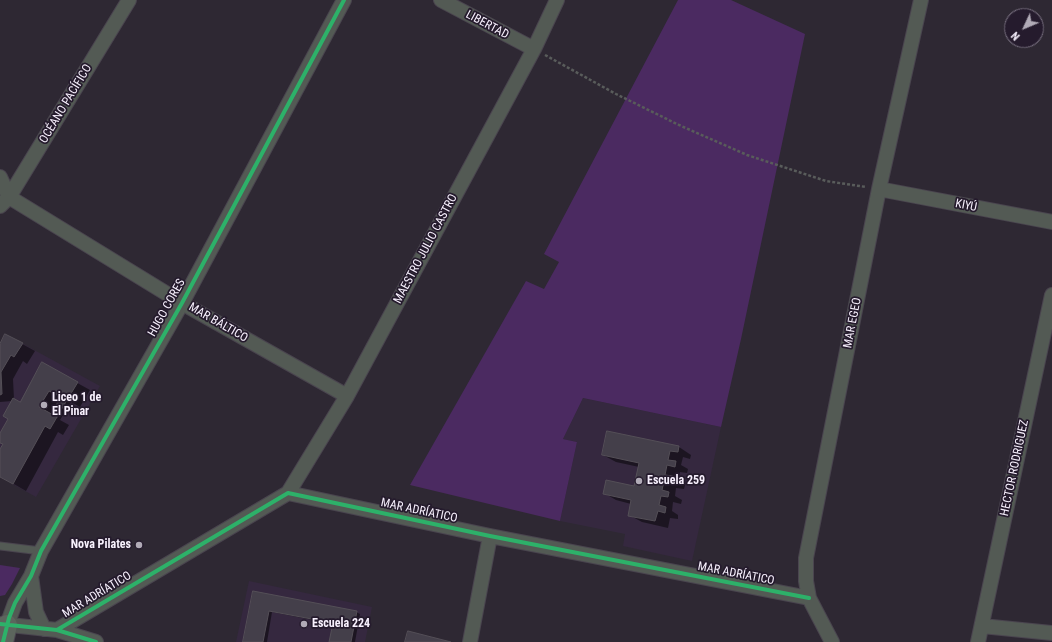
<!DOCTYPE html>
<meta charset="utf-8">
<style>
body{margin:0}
#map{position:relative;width:1052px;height:642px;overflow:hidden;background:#2e2833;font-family:"Roboto Condensed",sans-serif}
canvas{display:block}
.north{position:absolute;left:1004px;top:8px;width:40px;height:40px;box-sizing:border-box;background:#251b2d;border:1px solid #797181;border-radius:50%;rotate:226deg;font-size:11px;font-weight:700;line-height:16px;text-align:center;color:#f8f1fe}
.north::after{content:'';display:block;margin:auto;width:14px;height:18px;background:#b1abb7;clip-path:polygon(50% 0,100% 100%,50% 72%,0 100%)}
</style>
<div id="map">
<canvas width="1052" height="642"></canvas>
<div class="north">N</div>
</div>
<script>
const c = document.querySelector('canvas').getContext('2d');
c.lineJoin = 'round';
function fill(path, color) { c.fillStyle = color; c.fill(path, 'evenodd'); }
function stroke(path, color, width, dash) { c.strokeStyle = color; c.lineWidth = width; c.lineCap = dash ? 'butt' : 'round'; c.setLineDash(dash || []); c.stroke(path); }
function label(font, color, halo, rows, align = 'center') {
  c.font = font + ' "Roboto Condensed",sans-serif'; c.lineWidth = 3.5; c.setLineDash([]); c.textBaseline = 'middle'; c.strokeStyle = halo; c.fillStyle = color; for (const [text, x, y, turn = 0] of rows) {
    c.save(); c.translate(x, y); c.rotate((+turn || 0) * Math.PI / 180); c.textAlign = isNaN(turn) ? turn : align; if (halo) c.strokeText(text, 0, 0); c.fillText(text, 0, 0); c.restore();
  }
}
const built = new Path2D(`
 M5,334l95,52 -64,111 -36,-20v-133z
 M583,398l138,29 -29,134 -69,-15 2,-12 -65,-13 17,-79 -14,-3z
 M249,581l123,26 -7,35h-129z`);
const green = new Path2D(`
 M678,0h53l74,34 -64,305 -20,88 -138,-29 -20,41 14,3 -17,79 -150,-36 116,-204 18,8 15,-27 -15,-8z
 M0,565l20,3 -8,16 -7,11 -5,1z`);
const shadow = new Path2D(`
 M6,335l29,16 -8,13 -4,-3 -10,18 1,20 7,4 22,-39 47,26 -10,17 -9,-5 -11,18 9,5 -6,10 -5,-3 -32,59 -26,-15v-24l4,-8 -4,-2v-7l9,-16 3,-18 -12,1v-55zM53,413l5,4 -1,1 -6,-3z
 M679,447l12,8 -1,4 -7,-2 -2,8 7,4 -1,4 -7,-1 -2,9 7,4 -1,4 -8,-1 -1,8 7,4 -1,4 -8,-2 -1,9 6,4v4l-8,-1 -2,10 -26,-6 -13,-7 2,-11 -15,-4 -12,-7 31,-6 4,-20 -23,-5 -13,-7z
 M254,592l102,20 4,2 -5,28h-25l3,-18 -61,-12 -5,30h-23z`);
const building = new Path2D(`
 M5,334l18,9 -9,14 -3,-2 -10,17 1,22 -2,1v-51z
 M42,362l36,20 -11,18 -18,-9 -10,16 18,10 -7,12 -5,-3 -32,58 -13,-7v-28l3,-5 -3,-1v-10l8,-14 -5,-3 10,-18 7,4z
 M61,397l6,3 -10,17 -5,-3z
 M607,431l72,15 -1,6 -8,-1 -2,9 8,1 -1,6 -8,-2 -2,10 8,1 -2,7 -7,-2 -2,9 7,2 -1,5 -7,-1 -2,9 7,2 -1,6 -7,-2 -3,10 -27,-5 3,-16 -28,-6 3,-14 28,6 5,-23 -37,-8z
 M253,591l104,20 -6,31h-22l4,-19 -64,-12 -6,31h-20z
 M408,631l43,11h-46z`);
const path = new Path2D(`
 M545,55l71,39 63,31 68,30 79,26 40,6`);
const lane = new Path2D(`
 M0,546l41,5`);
const street = new Path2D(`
 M441,0l93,49
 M0,177l9,20 173,106 165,93
 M879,189l173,33
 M0,206l9,-9 120,-197
 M288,493l59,-97 187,-347 23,-49
 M31,576l5,36 8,17
 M0,624l57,6 39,12
 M7,625l8,-22 16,-27 10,-25 141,-248 162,-303
 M982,626l70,7
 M57,630l231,-137 202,43 319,62
 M470,642l20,-106
 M832,642l-23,-44 -3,-17v-23l73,-369 42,-189
 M978,642l74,-347`);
const secondary = new Path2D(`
 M3,642l4,-17`);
const cycleway = new Path2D(`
 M0,624l57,6 39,12
 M57,630l231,-137 202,43 319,62
 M3,642l6,-24 6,-15 16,-27 10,-25 141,-248 162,-303`);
const markers = [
 [44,405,4,"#b1abb7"],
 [639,481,4,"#b1abb7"],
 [139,545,4,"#b1abb7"],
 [304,624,4,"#b1abb7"]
];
const streetNames = [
 ["LIBERTAD",487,25,28],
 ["OCÉANO PACÍFICO",66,104,-59],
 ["KIYÚ",966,206,11],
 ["MAESTRO JULIO CASTRO",426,249,-62],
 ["HUGO CORES",167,308,-61],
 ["MAR BÁLTICO",218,323,30],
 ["MAR EGEO",853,323,-79],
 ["HECTOR RODRIGUEZ",1015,468,-78],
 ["MAR ADRÍATICO",419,511,12],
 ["MAR ADRÍATICO",736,574,11],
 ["MAR ADRÍATICO",97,595,-31]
];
const poiNames = [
 ["Liceo 1 de",52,398],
 ["El Pinar",52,412],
 ["Escuela 259",647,481],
 ["Nova Pilates",131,545,"right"],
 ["Escuela 224",312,624]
];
fill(built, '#35283f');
fill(green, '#4b2a61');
fill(shadow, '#0007');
fill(building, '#443f4a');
stroke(building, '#544f57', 1);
stroke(lane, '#4a454f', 9);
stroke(street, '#4a454f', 16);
stroke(secondary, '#4a454f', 22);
stroke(path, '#595c5b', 2.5, [3, 2]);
stroke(lane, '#535a54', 7);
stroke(street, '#535a54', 14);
stroke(secondary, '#5c655d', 20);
stroke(cycleway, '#2db169', 4);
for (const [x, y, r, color] of markers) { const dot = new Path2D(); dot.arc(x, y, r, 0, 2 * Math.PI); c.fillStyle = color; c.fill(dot); stroke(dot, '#251b2d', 1.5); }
label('12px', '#f8f1fe', '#251b2d', streetNames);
label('bold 12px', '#f8f1fe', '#251b2d', poiNames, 'left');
</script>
